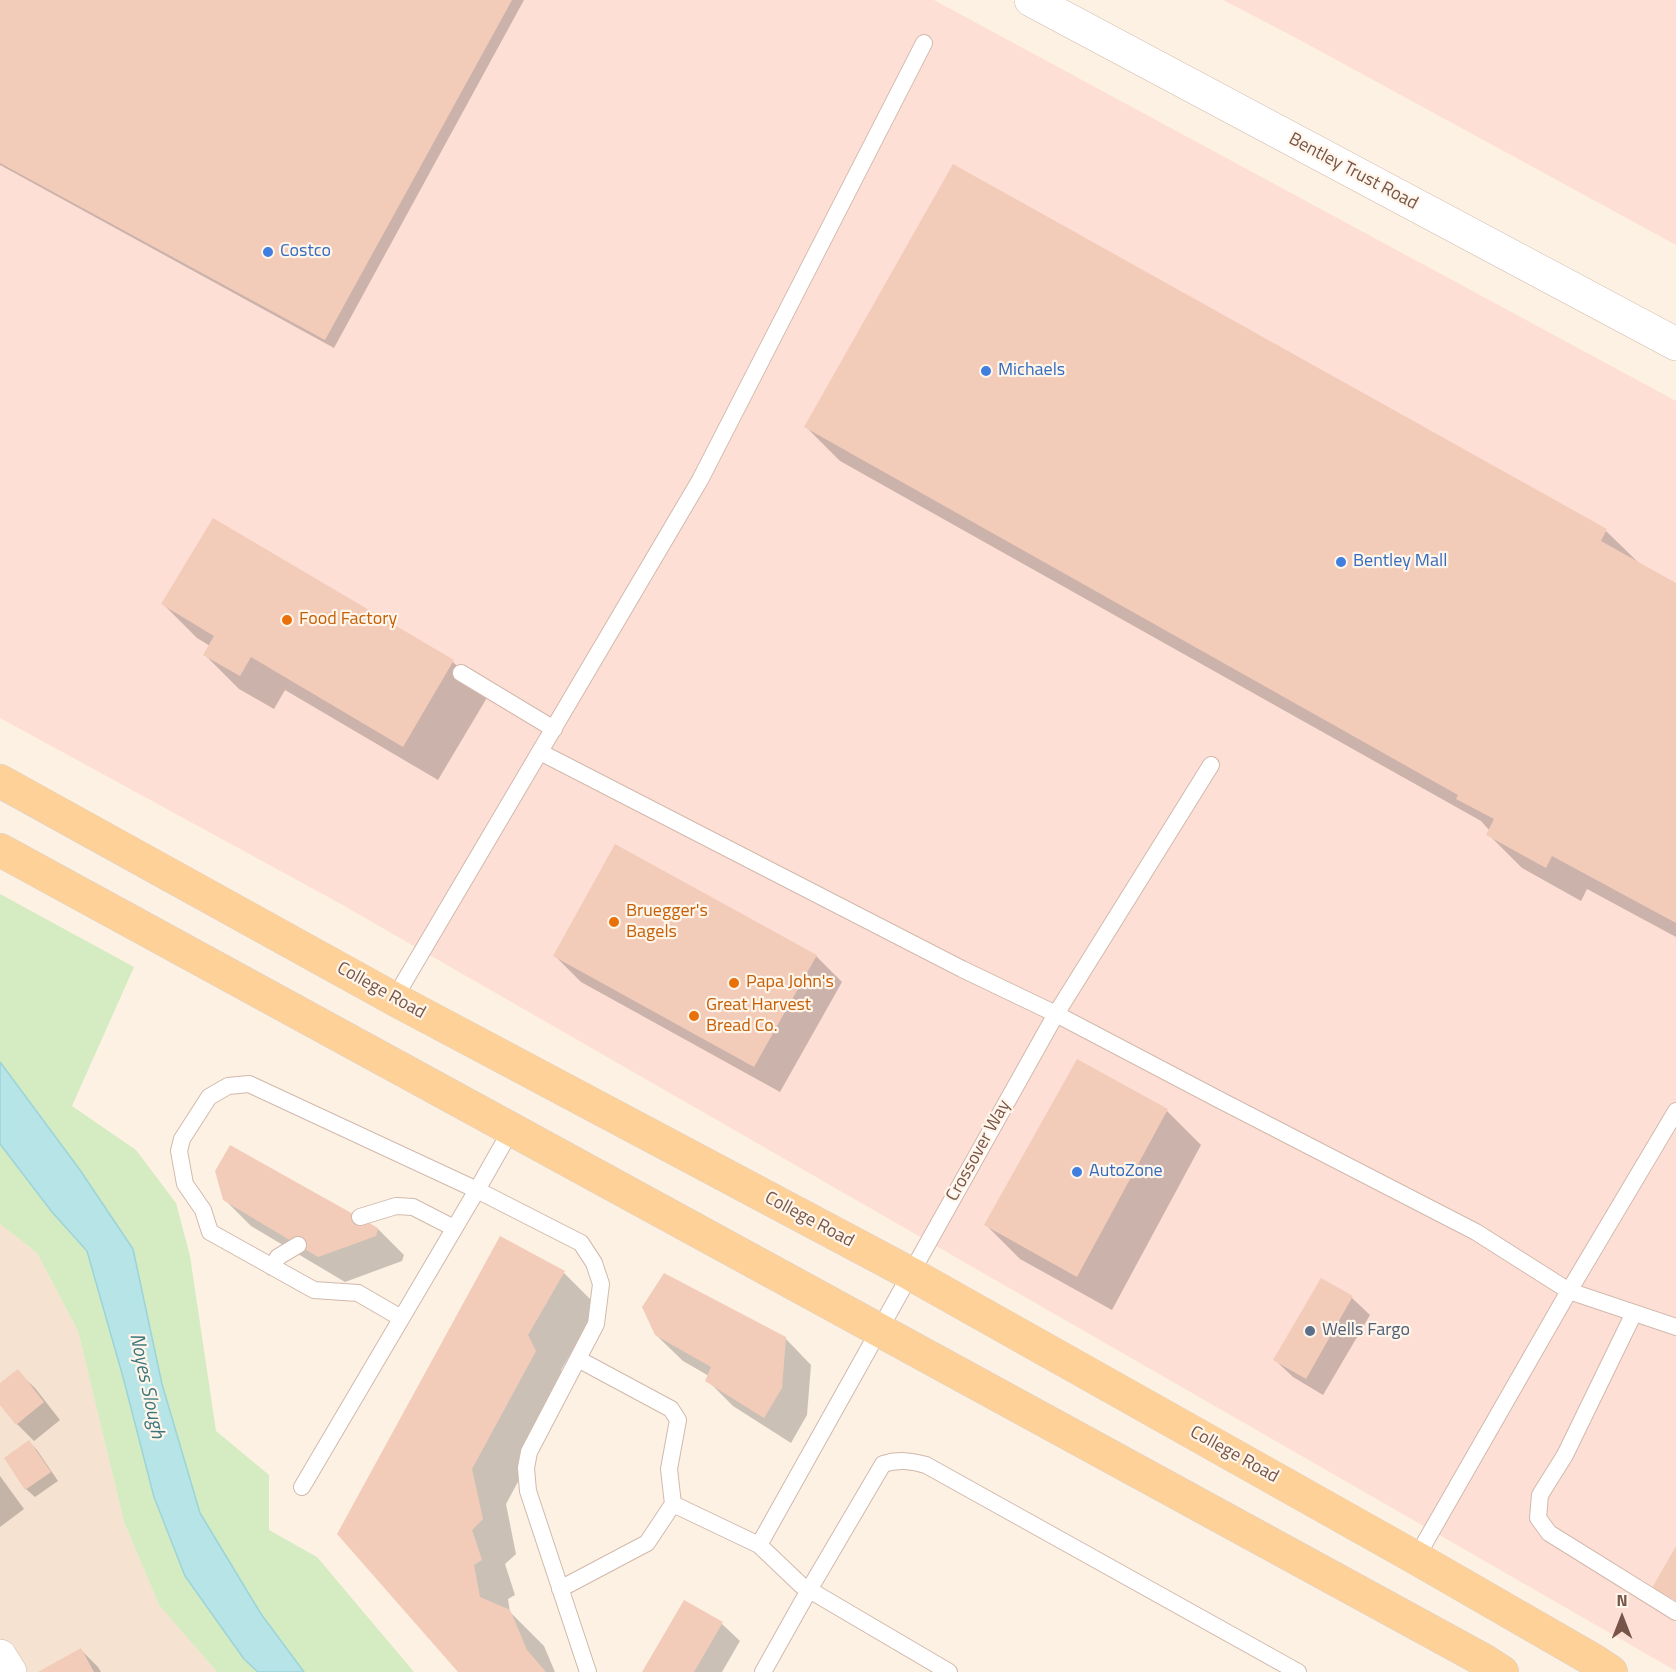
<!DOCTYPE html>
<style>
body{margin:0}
#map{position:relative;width:1676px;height:1672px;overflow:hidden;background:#fdf1e3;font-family:"Titillium Web",sans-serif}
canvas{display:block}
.north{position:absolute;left:1592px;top:1588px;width:60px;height:60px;-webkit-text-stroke:4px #fff5ea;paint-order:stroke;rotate:0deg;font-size:16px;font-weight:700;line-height:24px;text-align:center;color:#765548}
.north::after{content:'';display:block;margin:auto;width:21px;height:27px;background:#765548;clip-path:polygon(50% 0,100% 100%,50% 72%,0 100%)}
</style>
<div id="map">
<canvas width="1676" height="1672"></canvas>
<div class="north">N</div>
</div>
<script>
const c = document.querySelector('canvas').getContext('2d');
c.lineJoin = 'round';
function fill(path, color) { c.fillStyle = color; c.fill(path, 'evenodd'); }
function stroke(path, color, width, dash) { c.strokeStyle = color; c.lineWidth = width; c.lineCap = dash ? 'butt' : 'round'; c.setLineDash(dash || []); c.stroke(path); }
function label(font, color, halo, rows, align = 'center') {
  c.font = font + ' "Titillium Web",sans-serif'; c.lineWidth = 4.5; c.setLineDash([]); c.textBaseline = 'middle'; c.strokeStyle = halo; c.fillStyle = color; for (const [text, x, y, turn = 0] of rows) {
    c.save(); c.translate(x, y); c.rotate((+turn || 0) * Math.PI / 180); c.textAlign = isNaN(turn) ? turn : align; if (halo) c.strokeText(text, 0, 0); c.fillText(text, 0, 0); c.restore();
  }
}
const residential = new Path2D(`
 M0,1224l37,29 41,78 46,191 35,83 58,67h-217z`);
const commercial = new Path2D(`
 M0,0h934l742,401v1270l-1337,-768 -339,-185z
 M1223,0h453v245l-378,-206z`);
const green = new Path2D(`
 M0,894l134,73 -62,139 64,44 40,53 14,53 26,175 53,44v55l48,27 97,115h-110l-43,-58 -61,-101 -38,-129 -29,-135 -53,-79 -80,-108z
 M0,1144l52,68 35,39 36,126 31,120 31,79 59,83 14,13h-41l-58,-67 -35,-83 -46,-191 -41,-78 -37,-29z`);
const water = new Path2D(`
 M0,1062l80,108 53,79 29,135 38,129 61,101 43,58h-46l-14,-13 -59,-83 -31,-79 -31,-120 -36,-126 -35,-39 -52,-68z`);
const shadow = new Path2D(`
 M0,0h524l-190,348 -334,-183z
 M954,166l652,365 35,34 35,20v352l-89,-48 -6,12 -59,-33 -34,-34 2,-3 -9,-10 -641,-360 -34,-34z
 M213,520l240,142 35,34 -50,84 -153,-90 -11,19 -35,-20 -34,-34 5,-9 -13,-8 -34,-34z
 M555,956h261l26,26 -62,110 -199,-110z
 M1167,1111l34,34 -89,165 -92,-51 -34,-34z
 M224,1199l154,30 26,26 -2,6 -57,21 -94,-56z
 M564,1273l34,34 -37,63 9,16 -64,118 10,50 -11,10 10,31 -7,4 2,13 34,34 11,26h-94l-122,-138z
 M1321,1280l31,18 18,17 -47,80 -30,-18 -18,-17z
 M656,1335l129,3 26,27 -4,50 -16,28 -58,-37 -26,-26 2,-4 -26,-15z
 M17,1371l18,17 25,32 -26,21 -17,-17 -17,-21v-18z
 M29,1442l8,8 21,31 -23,16 -9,-8z
 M0,1476l24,33 -24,18z
 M685,1602l37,22 18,17 -18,31h-78z
 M81,1650l17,17 3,5h-59z`);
const building = new Path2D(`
 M0,0h512l-187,340 -325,-177z
 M953,164l654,365 -6,12 75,42v340l-124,-67 -6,12 -60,-33 8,-16 -38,-20 2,-4 -654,-368z
 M213,518l241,142 -51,87 -152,-90 -11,19 -37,-21 11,-19 -53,-32z
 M615,844l202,111 -63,112 -201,-111z
 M1077,1059l91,50 -91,168 -93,-52z
 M230,1145l148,83 -2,8 -58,21 -95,-57 -8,-29z
 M500,1236l65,35 -37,64 8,16 -64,118 11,50 -11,11 10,30 -8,5 6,32 30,13 17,40 19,22h-88l-121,-138z
 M664,1273l122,64 -4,51 -18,30 -59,-37 6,-14 -56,-32 -13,-28z
 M1321,1278l32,18 -47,83 -33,-19z
 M18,1369l26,33 -28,23 -16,-20v-22z
 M29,1440l22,32 -26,18 -21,-32z
 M1676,1546v55l-24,-13z
 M684,1600l39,22 -29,50h-52z
 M81,1648l13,24h-56z`);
const service = new Path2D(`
 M461,673l93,56
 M540,752l422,217 94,45 160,84 260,134 93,59 107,36
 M394,999l306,-519 224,-437
 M360,1217l36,-11 17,1 41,21
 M272,1267l6,-10 20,-12
 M1634,1313l-69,142 -25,40 -2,23 11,15 127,79
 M401,1318l-43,-25 -44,-3 -104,-58 -7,-22 -18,-26 -6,-33 3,-12 27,-42 19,-11 21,-2 228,106 104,53 13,20 7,21 -5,40 -67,128 -3,16 2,23 60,181
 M578,1359l93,50 7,11 -9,49 4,35 86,41 42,40 148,87
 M302,1487l175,-297 34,-60
 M759,1545l297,-531 155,-249
 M1416,1558l153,-267 107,-180
 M560,1589l87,-46 26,-39
 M763,1672l46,-82 74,-126c15,-5 28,-3 43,1l372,207`);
const minor = new Path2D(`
 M0,1656l10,16`);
const tertiary = new Path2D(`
 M1031,0l645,344`);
const primary = new Path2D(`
 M0,781l394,218 517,275 505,284 177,102 18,12
 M0,850l1485,811 17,11`);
const markers = [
 [268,252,6,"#3f7fe0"],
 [986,371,6,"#3f7fe0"],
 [1341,562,6,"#3f7fe0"],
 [287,620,6,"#e8710a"],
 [614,922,6,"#e8710a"],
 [734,983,6,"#e8710a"],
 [694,1016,6,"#e8710a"],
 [1077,1172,6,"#3f7fe0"],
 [1310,1331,6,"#5c6f8a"]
];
const streetNames = [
 ["Bentley Trust Road",1353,172,28],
 ["College Road",381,991,29],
 ["Crossover Way",979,1151,-61],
 ["College Road",809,1220,28],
 ["College Road",1234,1455,29]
];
const shopNames = [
 ["Costco",280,252],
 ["Michaels",998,371],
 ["Bentley Mall",1353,562],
 ["AutoZone",1089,1172]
];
const foodNames = [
 ["Food Factory",299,620],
 ["Bruegger's",626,912],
 ["Bagels",626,933],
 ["Papa John's",746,983],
 ["Great Harvest",706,1006],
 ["Bread Co.",706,1027]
];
const serviceNames = [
 ["Wells Fargo",1322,1331]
];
const waterNames = [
 ["Noyes Slough",146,1386,78]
];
fill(residential, '#f5e2d1');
fill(commercial, '#fedfd6');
fill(green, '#d5ebc1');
fill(water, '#b7e4e7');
stroke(water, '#9cd4d9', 1.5);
fill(shadow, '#0003');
fill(building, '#f3ccb9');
stroke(service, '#d1b9ac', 18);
stroke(minor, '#d1b9ac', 34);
stroke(tertiary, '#d1b9ac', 34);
stroke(primary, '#d9cfcc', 34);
stroke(service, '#fff', 16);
stroke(minor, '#fff', 33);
stroke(tertiary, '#fff', 33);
stroke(primary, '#fed199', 33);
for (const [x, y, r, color] of markers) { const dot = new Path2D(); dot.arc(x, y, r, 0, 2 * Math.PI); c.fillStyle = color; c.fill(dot); stroke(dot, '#fff5ea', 2); }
label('18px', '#765548', '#fff5ea', streetNames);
label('18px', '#366cbe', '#fff5ea', shopNames, 'left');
label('18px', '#c56008', '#fff5ea', foodNames, 'left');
label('18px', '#4e5e75', '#fff5ea', serviceNames, 'left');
label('italic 20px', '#3b767c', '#fff5ea', waterNames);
</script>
